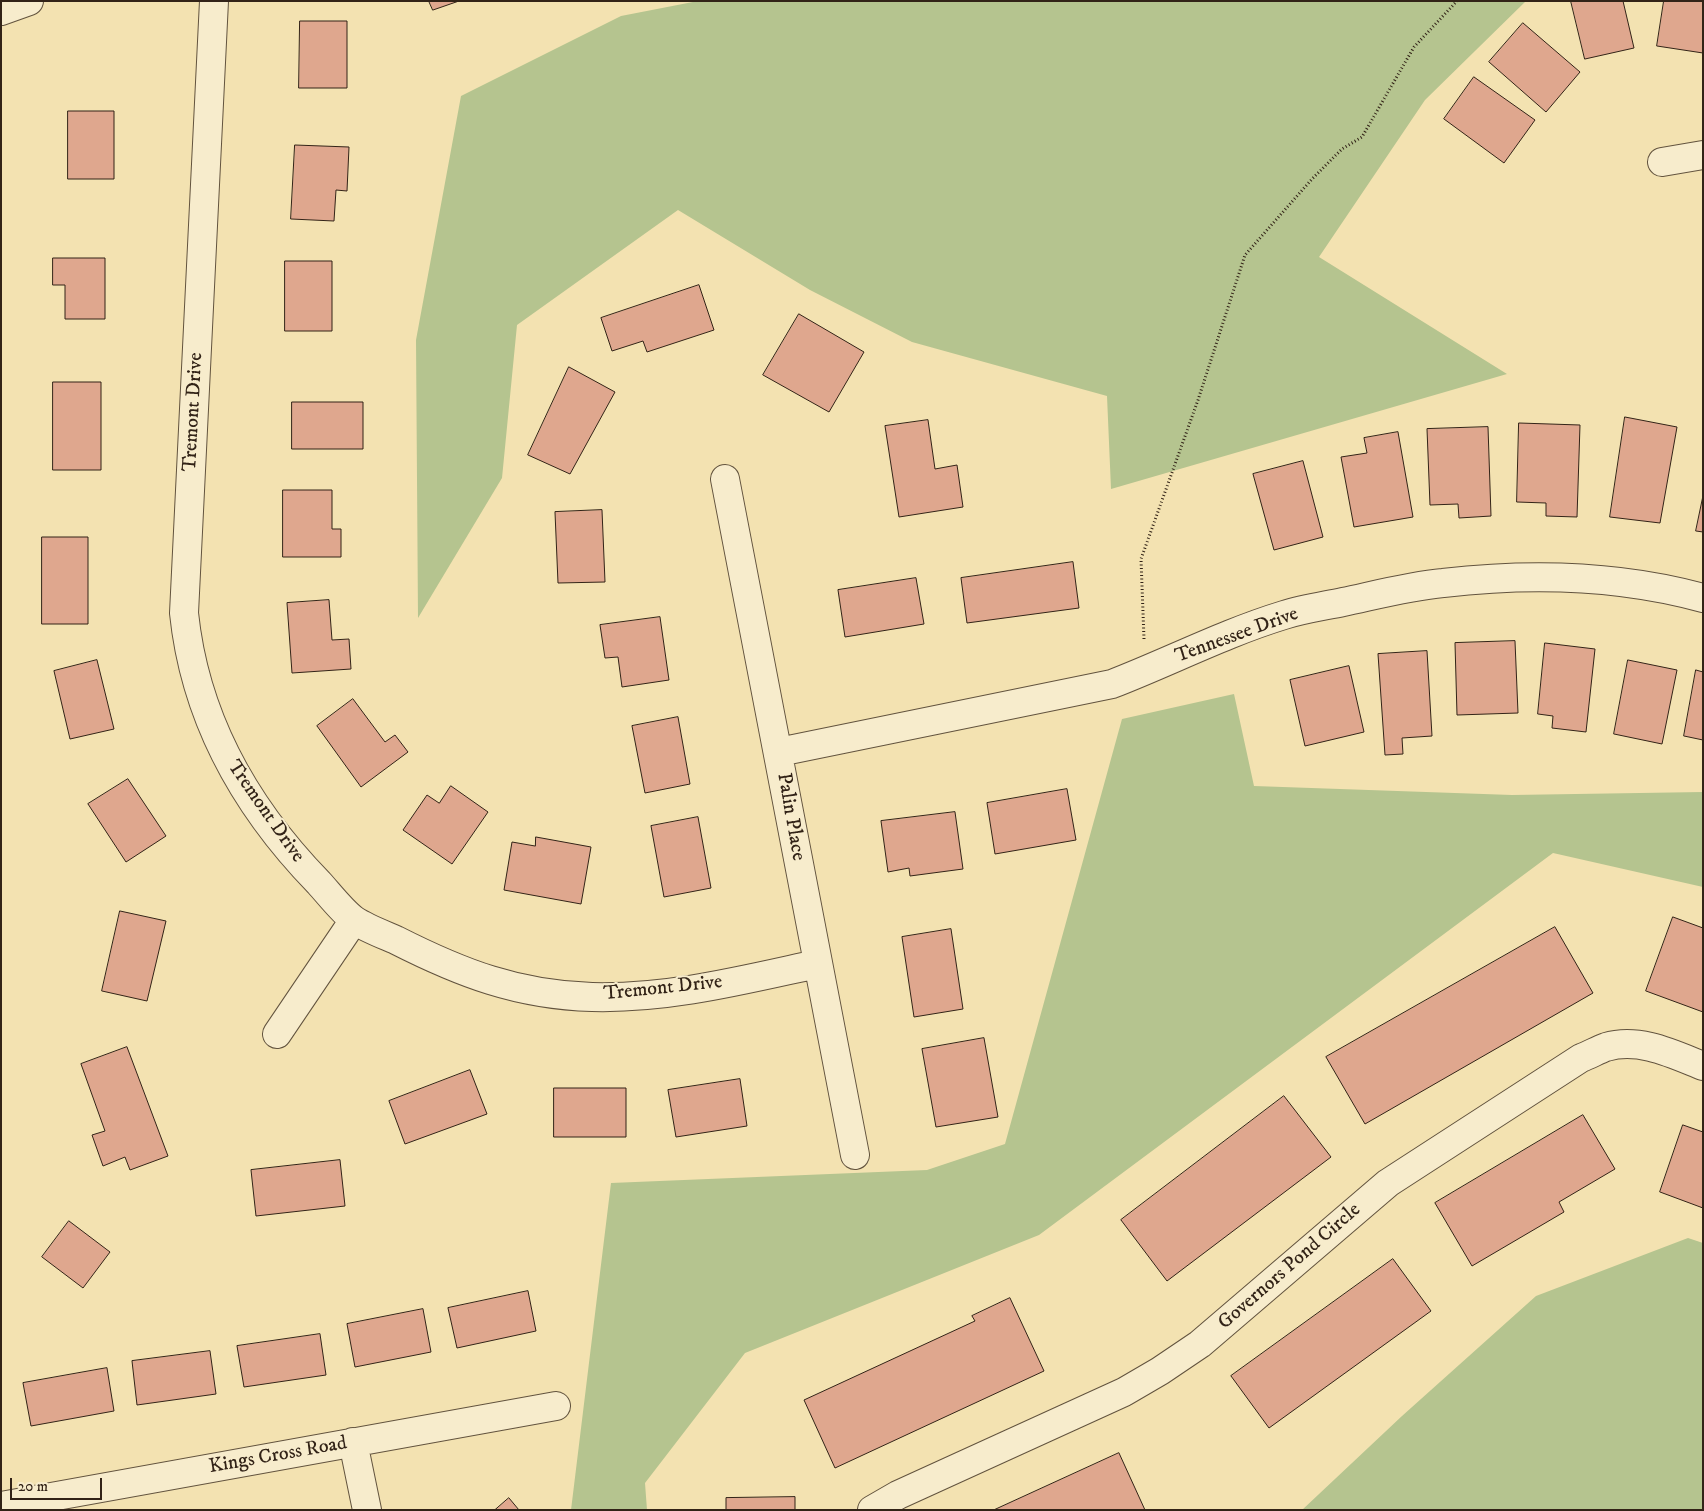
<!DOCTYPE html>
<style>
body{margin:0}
#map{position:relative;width:1704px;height:1511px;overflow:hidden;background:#f3e2b1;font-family:"IM FELL DW Pica",serif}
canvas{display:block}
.frame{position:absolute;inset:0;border:2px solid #322317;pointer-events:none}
.scale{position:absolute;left:10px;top:1478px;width:92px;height:22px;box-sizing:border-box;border:2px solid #322317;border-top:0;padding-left:6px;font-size:15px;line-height:18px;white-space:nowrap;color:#322317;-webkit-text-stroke:4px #f7eccc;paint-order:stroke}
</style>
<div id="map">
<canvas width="1704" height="1511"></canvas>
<div class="frame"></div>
<div class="scale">20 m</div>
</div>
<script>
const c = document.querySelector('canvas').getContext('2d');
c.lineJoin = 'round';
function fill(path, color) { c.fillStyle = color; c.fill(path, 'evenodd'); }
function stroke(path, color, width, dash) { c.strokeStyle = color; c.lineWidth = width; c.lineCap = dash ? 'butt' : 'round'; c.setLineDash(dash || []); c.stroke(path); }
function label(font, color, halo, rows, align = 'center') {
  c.font = font + ' "IM FELL DW Pica",serif'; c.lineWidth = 4; c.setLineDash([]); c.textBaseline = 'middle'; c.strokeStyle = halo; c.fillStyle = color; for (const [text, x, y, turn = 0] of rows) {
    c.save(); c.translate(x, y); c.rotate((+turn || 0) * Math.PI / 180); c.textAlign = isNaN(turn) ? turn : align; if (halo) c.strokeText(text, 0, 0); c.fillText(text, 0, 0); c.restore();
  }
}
const green = new Path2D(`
 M698,1h828l-101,99 -106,157 188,117 -396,115 -4,-93 -195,-54 -102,-52 -132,-80 -161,115 -15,153 -84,140 -2,-278 45,-244 160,-80z
 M1234,694l20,92 258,9 191,-3v95l-150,-34 -514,382 -294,118 -100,130 2,27h-76l40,-327 316,-13 78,-26 117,-425z
 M1688,1238l15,5v267h-401l100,-94 134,-120z`);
const building = new Path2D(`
 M429,1h30l-26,9z
 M1571,1h52l11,47 -49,11z
 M1664,1h39v52l-46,-7z
 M300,21h47v67h-48z
 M1523,23l57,49 -34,40 -57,-50z
 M1474,77l61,43 -31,43 -60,-44z
 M68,111h46v68h-46z
 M295,145l54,2 -2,44 -11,-1 -2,31 -43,-2z
 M53,258h52v61h-40v-34h-12z
 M285,261h47v70h-47z
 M699,285l15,45 -67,22 -4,-11 -31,10 -11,-33z
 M799,314l65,38 -35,60 -66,-37z
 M569,367l46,25 -45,82 -42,-19z
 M53,382h48v88h-48z
 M292,402h71v47h-71z
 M1625,417l52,10 -17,96 -50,-6z
 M928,420l7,49 22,-4 6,42 -64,10 -14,-91z
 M1519,423l61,2 -3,92 -31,-1v-13l-29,-1z
 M1488,427l3,89 -32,2 -1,-14 -28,1 -3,-76z
 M1398,432l15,85 -59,10 -13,-70 26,-4 -3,-15z
 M1303,461l20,76 -49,13 -21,-76z
 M283,490h49v39h9v28h-58z
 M1703,496v36l-7,-1z
 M602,510l3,72 -47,1 -3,-71z
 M42,537h46v87h-46z
 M1073,562l6,46 -112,15 -6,-45z
 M916,578l8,46 -79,13 -7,-47z
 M329,600l3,40 17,-1 2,30 -59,4 -5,-70z
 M660,617l9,63 -47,7 -4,-30 -13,1 -5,-33z
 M1515,641l3,72 -61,2 -2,-72z
 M1545,643l50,6 -9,83 -34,-4 1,-12 -15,-2z
 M1427,651l5,85 -30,2 1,16 -18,1 -7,-101z
 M97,660l17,69 -44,10 -16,-68z
 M1628,660l49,10 -15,74 -48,-10z
 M1349,666l15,66 -59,14 -15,-66z
 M1696,670l7,2v68l-19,-4z
 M353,699l32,43 10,-7 13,17 -47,35 -44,-61z
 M678,717l12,67 -45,9 -13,-67z
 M128,779l38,57 -40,26 -38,-58z
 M451,786l37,26 -36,52 -49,-34 24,-35 12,8z
 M1067,789l9,51 -81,14 -8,-51z
 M955,812l8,57 -53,7 -1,-8 -21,4 -7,-51z
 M698,817l13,71 -47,9 -13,-71z
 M536,837l55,10 -10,57 -77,-14 8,-48 23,4z
 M120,911l46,10 -19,80 -45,-10z
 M1673,917l30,11v84l-57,-21z
 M1555,927l38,66 -228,131 -39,-67z
 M951,929l12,80 -49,8 -12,-80z
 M984,1038l14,79 -62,10 -14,-78z
 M127,1047l41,109 -38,14 -5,-13 -22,9 -11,-31 13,-4 -24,-67z
 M470,1070l17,44 -82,30 -16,-43z
 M740,1079l7,47 -71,11 -8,-47z
 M554,1088h72v49h-72z
 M1284,1096l47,61 -164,124 -46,-61z
 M1583,1115l32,54 -56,33 5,10 -92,54 -37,-63z
 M1683,1125l20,7v76l-43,-16z
 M340,1160l5,46 -89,10 -5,-46z
 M69,1221l41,31 -27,36 -41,-31z
 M1393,1259l38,52 -162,117 -38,-52z
 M528,1291l8,40 -79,17 -9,-40z
 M1010,1298l34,73 -209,97 -31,-68 171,-79 -3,-5z
 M423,1309l8,43 -76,15 -8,-43z
 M320,1334l6,41 -82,12 -7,-41z
 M210,1351l6,43 -79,11 -5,-44z
 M107,1368l7,43 -83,15 -8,-43z
 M1119,1453l26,57h-151z
 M795,1497v13h-69v-12z
 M509,1498l10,12h-24z`);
const path = new Path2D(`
 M1144,639l-3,-80 57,-159 47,-145 67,-76 30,-30 20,-12 52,-90 43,-46`);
const minor = new Path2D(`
 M214,1l-30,612c11,106 61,194 135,270 10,11 23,28 35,37 12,8 28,14 42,20 65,33 122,55 196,57 77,2 151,-17 225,-33
 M1,11l28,-10
 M1662,162l41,-7
 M725,479l130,676
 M779,752l333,-68c57,-22 113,-51 172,-69 19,-6 40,-9 59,-13 33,-7 67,-16 100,-19 86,-10 176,-8 260,15
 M277,1034l77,-114
 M353,1442l14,68
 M1,1506l555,-100
 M872,1510l26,-15 226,-103 36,-21 40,-27 188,-161 193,-125c8,-3 17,-8 25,-11 33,-10 67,7 97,19`);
const streetNames = [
 ["Tremont Drive",194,412,-87],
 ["Tennessee Drive",1237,636,-20],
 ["Tremont Drive",265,812,55],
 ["Palin Place",790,817,80],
 ["Tremont Drive",663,989,-6],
 ["Governors Pond Circle",1290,1267,-41],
 ["Kings Cross Road",278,1456,-10]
];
fill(green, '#b5c48f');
fill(building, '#dfa78e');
stroke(building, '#322317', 1);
stroke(minor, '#62533e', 30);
stroke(path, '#322317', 3, [1, 2.5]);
stroke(minor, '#f7eccc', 28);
label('20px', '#322317', '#f7eccc', streetNames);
</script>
